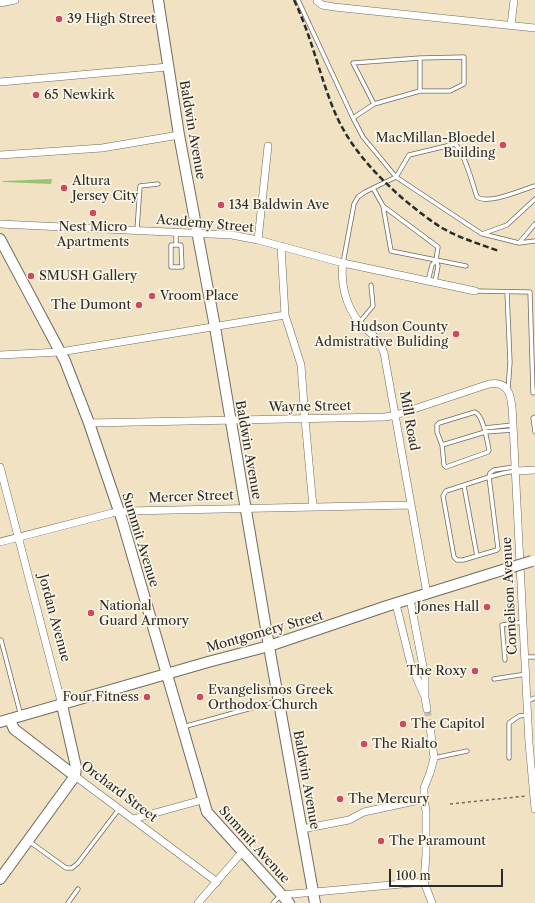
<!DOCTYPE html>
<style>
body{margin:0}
#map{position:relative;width:535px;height:903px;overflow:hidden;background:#f0e2c3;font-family:"Libre Caslon Text",serif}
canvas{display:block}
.scale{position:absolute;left:389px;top:869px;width:114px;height:18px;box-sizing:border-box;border:2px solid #2b2b2b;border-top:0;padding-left:5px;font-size:12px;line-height:14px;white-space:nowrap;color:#2b2b2b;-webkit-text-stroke:3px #fcf5e5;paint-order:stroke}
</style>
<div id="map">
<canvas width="535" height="903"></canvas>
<div class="scale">100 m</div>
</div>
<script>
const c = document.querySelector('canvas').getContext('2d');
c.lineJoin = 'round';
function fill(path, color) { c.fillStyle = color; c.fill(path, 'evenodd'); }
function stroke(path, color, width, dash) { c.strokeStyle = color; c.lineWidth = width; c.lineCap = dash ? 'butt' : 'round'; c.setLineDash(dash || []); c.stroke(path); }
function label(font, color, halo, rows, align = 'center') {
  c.font = font + ' "Libre Caslon Text",serif'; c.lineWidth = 3.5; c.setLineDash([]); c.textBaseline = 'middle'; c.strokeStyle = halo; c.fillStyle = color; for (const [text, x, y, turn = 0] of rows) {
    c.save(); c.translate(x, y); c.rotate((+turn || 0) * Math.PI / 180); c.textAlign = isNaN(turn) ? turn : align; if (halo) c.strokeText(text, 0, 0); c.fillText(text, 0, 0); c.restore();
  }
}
const green = new Path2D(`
 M52,179l-1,5 -48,-2v-1z`);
const streetTunnel = new Path2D(`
 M427,709l3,17`);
const path = new Path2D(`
 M450,804l76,-8`);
const lane = new Path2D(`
 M298,0l55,118
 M420,91v-33
 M374,104l-21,-41 67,-5 44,-1v27l-14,7h-30l-46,13 -21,14 10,19 33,40 13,-22 46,-11c9,7 18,41 22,53 12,8 44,-7 58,-11
 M373,188l10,18 8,45 75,15
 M383,206l55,41 -2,13 2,6 -3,16
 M535,224l-16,19 16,-2
 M137,230l3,-44 18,-2
 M176,232v13h-5v22h11l-1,-22h-5
 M483,234l36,9
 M343,263l11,-59 4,-7 7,-5 31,-15 86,57 25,-9 28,-26
 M428,281l4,-16 4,-5
 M475,291l55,1 3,101 2,-1
 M507,292l3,70 -2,28
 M359,323l14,-17 -2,-21
 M535,417l-2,1 2,14
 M484,428l29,-3
 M442,445l2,20 2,2 42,-15 1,-2c-2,-9 -5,-33 -14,-38l-36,11 -2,2v7l5,13 43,-13 28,-2
 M514,467l-20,3 -4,3 -1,4 15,-4 12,-2
 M489,477l9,72 -1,1 -34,10h-6l-3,-3 -11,-61 3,-5z
 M464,486l13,70
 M1,640l20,76
 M525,657h10
 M505,660l-3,-35 21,-3
 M494,679l32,-5
 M527,701l8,-3
 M183,727l94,-26
 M434,758l33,-7
 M509,758v-35l10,-7 9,-1
 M30,842l36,26h6l6,-5 41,-54
 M68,903l10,-14
 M273,903l8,-8`);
const street = new Path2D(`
 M317,0v1l5,4 12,2 201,21
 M0,3l15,-3
 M511,25l3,-25
 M0,82l168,-15
 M0,155l102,-7 77,-13
 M0,224l232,11 26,5 85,23 132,28
 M258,240l10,-94
 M281,246l4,69 16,50 4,54 8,88
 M343,263c-3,20 3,43 16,59 5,6 11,10 16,15 4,4 7,11 9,16l43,241
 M0,355l60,-3 225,-37
 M89,423l296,-6 11,-2 93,-31c25,-5 23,23 24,41l16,318 6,66
 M0,467l62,238
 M516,471l19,-1
 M0,542l112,-29 15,-2 284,-6
 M410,599l15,78v21l2,11
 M396,604l15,61 13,30
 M75,776l142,106
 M133,819l69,-19
 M302,829l47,-9 15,-8 60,-13
 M424,882l2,-28v-43l-2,-12v-11l6,-15 4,-15 -4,-32
 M282,895l142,-13 8,21
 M198,903l45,-52`);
const secondary = new Path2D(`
 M158,0l21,135 36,192 56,331 44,245
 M0,239l65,122 24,62 33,97 85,292 82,91
 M10,720l4,9 61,47
 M0,722l208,-60 61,-16 118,-40 122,-38
 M0,879l75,-103 1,-9 -14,-62`);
const rail = new Path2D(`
 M294,0c17,35 25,73 39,108 15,37 39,63 68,89 13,11 27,22 41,31 18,10 37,16 57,23`);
const secondaryBridge = new Path2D(`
 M509,568l23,-7`);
const markers = [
 [59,19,4,"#d1495b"],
 [36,95,4,"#d1495b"],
 [503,145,4,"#d1495b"],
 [64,188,4,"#d1495b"],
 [221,205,4,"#d1495b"],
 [93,213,4,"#d1495b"],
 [31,276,4,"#d1495b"],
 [152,296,4,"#d1495b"],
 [139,305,4,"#d1495b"],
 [456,334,4,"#d1495b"],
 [487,607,4,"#d1495b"],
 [91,613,4,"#d1495b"],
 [475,671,4,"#d1495b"],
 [147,697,4,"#d1495b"],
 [200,697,4,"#d1495b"],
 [403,724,4,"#d1495b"],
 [364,744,4,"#d1495b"],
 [340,799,4,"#d1495b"],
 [381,841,4,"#d1495b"]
];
const poiNames = [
 ["39 High Street",67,19],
 ["65 Newkirk",44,95],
 ["MacMillan-Bloedel",495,138,"right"],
 ["Building",495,153,"right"],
 ["Altura",72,181],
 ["Jersey City",72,196],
 ["134 Baldwin Ave",229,205],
 ["Nest Micro",93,227,"center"],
 ["Apartments",93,242,"center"],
 ["SMUSH Gallery",39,276],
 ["Vroom Place",160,296],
 ["The Dumont",131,305,"right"],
 ["Hudson County",448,327,"right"],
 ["Admistrative Buliding",448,342,"right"],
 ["National",99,606],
 ["Guard Armory",99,621],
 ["Jones Hall",479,607,"right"],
 ["The Roxy",467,671,"right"],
 ["Evangelismos Greek",208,690],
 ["Orthodox Church",208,705],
 ["Four Fitness",139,697,"right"],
 ["The Capitol",411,724],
 ["The Rialto",372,744],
 ["The Mercury",348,799],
 ["The Paramount",389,841]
];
const streetNames = [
 ["Baldwin Avenue",192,130,80],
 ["Academy Street",205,224,5],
 ["Wayne Street",310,407,-1],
 ["Mill Road",409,421,80],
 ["Baldwin Avenue",248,450,80],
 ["Mercer Street",191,497,-2],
 ["Summit Avenue",140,540,73],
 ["Cornelison Avenue",510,596,-93],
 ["Jordan Avenue",54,618,75],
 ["Montgomery Street",265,632,-16],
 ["Baldwin Avenue",306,780,80],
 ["Orchard Street",119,792,37],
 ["Summit Avenue",254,845,48]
];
fill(green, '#98c471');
stroke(streetTunnel, '#c9bda5', 7, [7, 3.5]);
stroke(lane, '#706b60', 5);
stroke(street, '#706b60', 8);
stroke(secondary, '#706b60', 12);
stroke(path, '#706b60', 1.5, [3, 3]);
stroke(lane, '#fff', 3.5);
stroke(street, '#fff', 7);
stroke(secondary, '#fff', 10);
stroke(rail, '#2b2b2b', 2.5, [6, 3]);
stroke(secondaryBridge, '#706b60', 12, []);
stroke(secondaryBridge, '#fff', 10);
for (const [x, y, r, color] of markers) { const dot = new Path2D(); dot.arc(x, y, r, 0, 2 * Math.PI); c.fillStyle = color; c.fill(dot); stroke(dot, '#fcf5e5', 1.5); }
label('13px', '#2b2b2b', '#fcf5e5', poiNames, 'left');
label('13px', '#2b2b2b', '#fcf5e5', streetNames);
</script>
